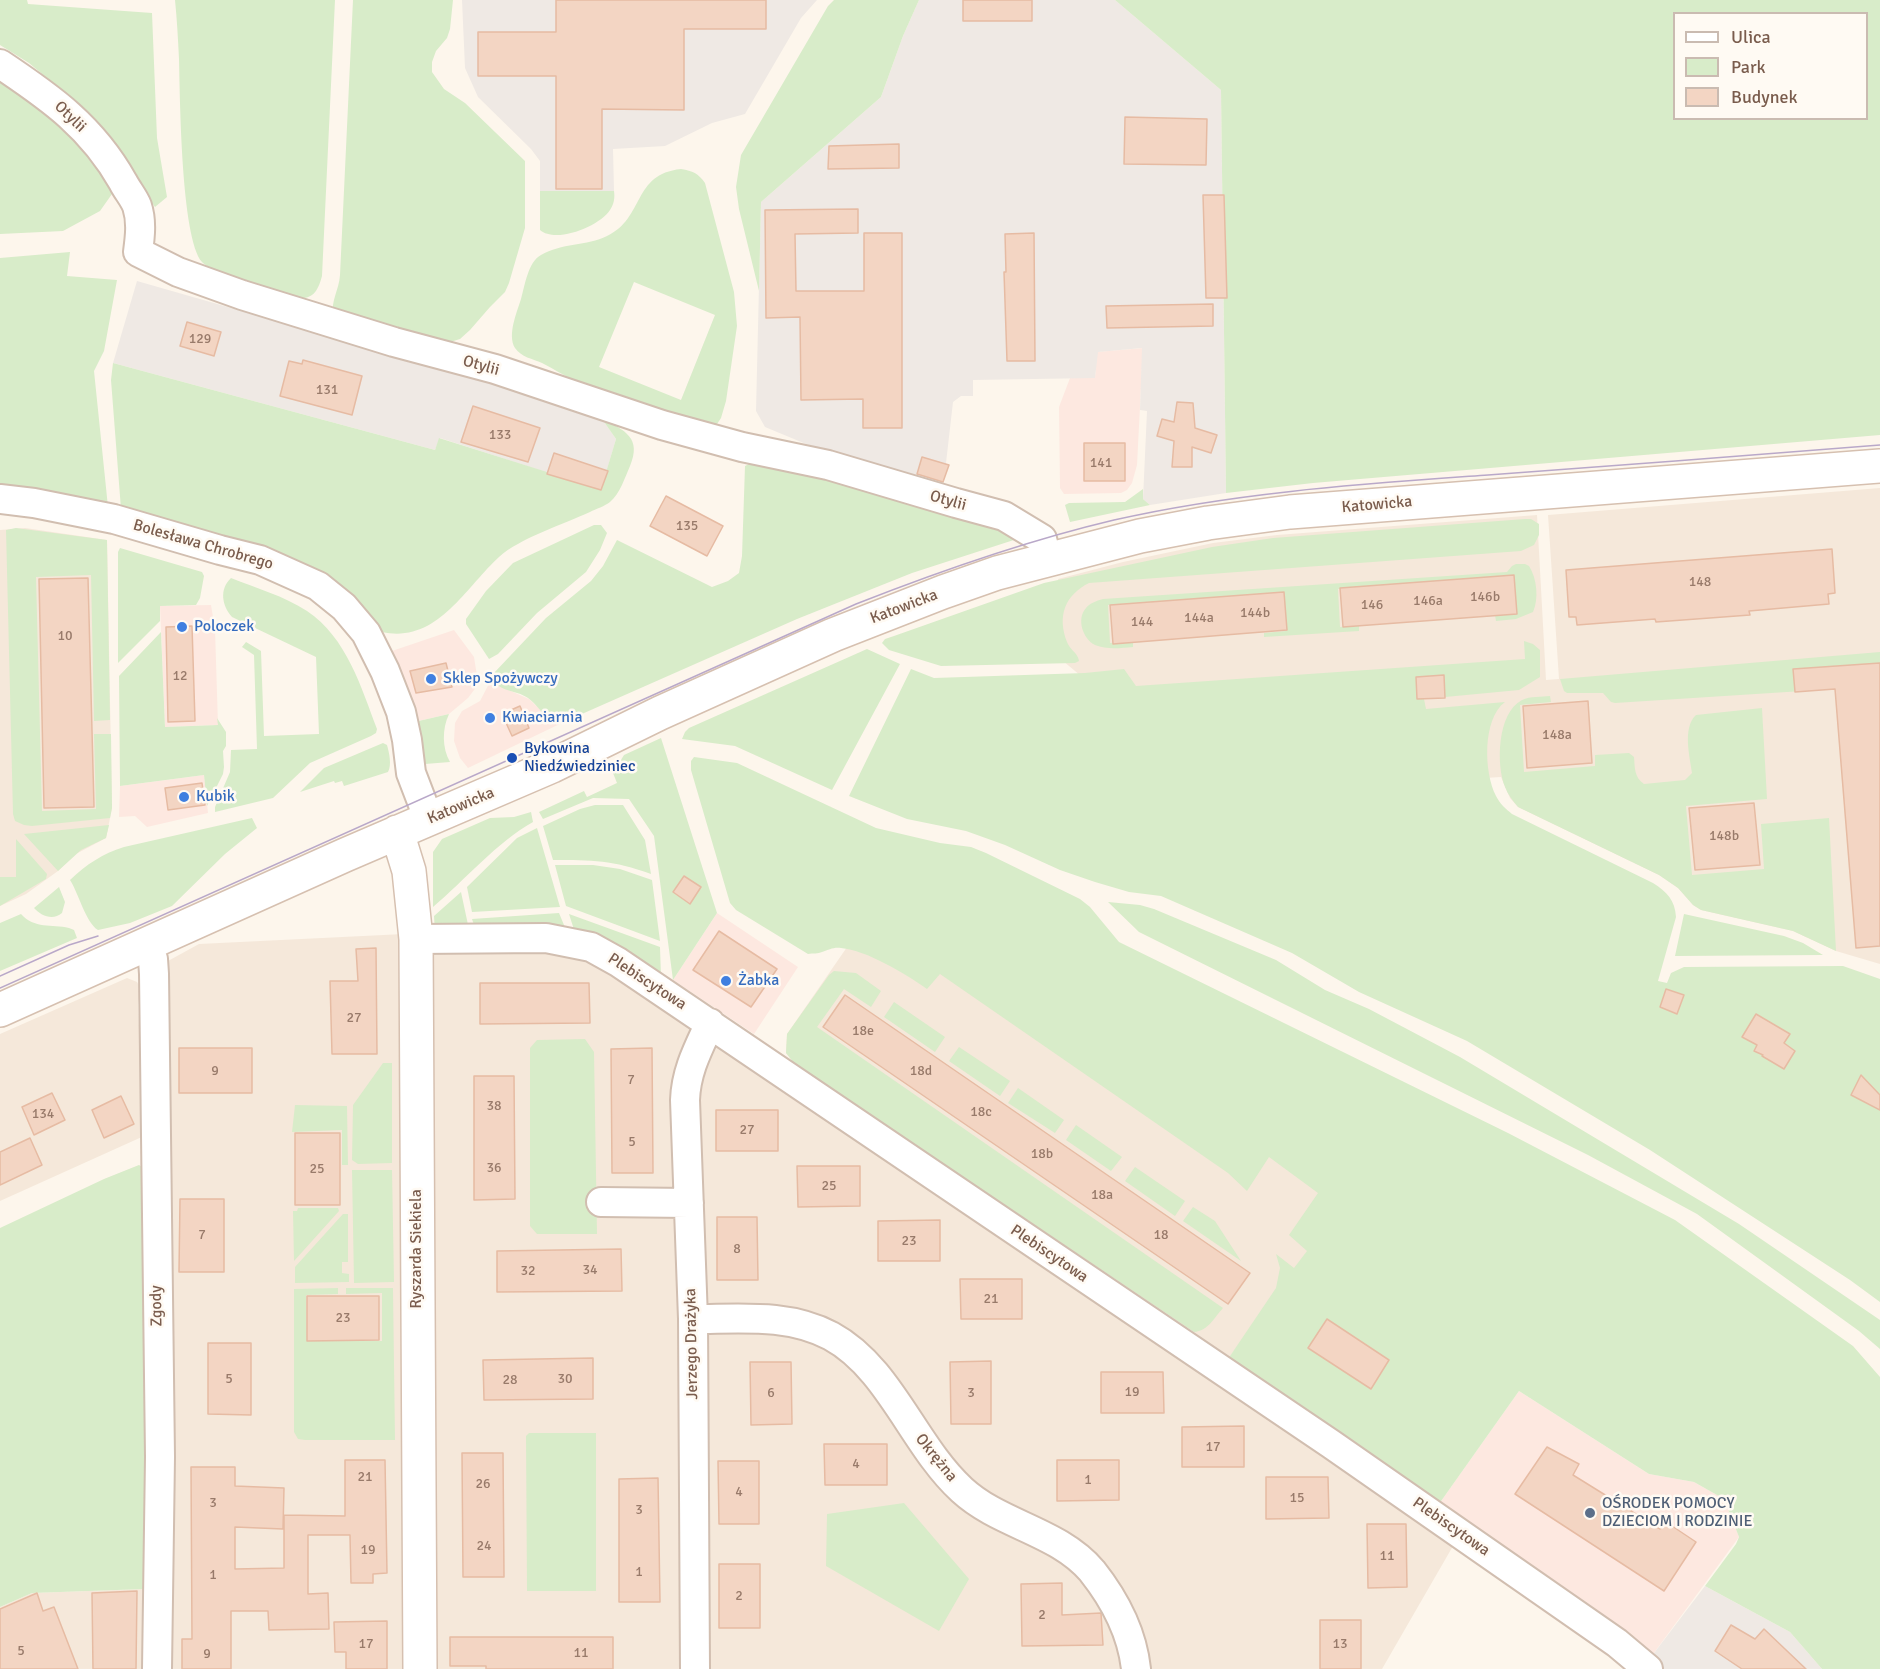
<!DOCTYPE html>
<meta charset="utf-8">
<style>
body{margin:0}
#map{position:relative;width:1880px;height:1669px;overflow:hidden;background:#fdf6ec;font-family:Signika,sans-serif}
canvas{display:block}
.legend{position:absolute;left:1673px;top:12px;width:195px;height:108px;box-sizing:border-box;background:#fffaf3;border:2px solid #cabbb1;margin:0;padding:8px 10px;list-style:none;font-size:18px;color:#7a5c4d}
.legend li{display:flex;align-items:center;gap:12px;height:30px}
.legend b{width:30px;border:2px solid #cabbb1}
</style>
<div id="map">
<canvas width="1880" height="1669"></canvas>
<ul class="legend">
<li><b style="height:8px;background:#fff"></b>Ulica</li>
<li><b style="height:16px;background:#d8ecc9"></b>Park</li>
<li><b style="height:16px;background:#f3d5c3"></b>Budynek</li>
</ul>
</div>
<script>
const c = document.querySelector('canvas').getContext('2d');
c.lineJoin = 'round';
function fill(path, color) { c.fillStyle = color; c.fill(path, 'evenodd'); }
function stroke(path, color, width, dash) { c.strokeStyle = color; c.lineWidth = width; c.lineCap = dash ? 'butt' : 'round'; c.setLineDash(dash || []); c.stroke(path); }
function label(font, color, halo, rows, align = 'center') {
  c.font = font + ' Signika,sans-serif'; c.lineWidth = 5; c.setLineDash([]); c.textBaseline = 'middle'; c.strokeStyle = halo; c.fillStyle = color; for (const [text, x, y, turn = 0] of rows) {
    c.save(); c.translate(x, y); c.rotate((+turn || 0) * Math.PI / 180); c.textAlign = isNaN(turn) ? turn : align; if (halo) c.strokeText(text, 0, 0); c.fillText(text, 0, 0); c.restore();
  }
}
const residential = new Path2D(`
 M1880,488v476l-44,-13 -43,-20 -92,-21 -8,-5 -15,-17 -19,-13 -141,-68 -8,-9 -9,-21 -278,17 -160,-133 -5,-82 65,-17 90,-19 64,-8 260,-20 9,165 13,-1 -11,-164z
 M25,528l82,12 5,268 -6,30 -32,17 -16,16 -32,23 -26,12v-376z
 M404,934l141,15 47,10 608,411 253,176 -71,123h-1209l-5,-708 31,-17z
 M854,937l186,68 315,182 -127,172 -34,-27 -400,-269 -8,-10 1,-19z
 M127,978l10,4 4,7 -3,15 6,132 -144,65v-167z
 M145,1589v80h-145v-62l32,-14z`);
const commercial = new Path2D(`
 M1143,348l-6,117 -5,18 -5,7 -6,3 -57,1 -4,-6 -1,-81 11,-29h25l2,-26z
 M211,605l4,24 3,96 -53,2 -5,-121z
 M454,630l20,27 3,19v10l-9,12 -19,16 -39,9 -24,-70z
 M492,678l3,6 34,15 20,19 10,4 7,-1 -98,47 -8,-10 -6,-17 1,-18 7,-12 18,-10z
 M204,775l4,38 -61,14 -12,-11 -16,1 1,-31z
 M717,913l81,54 -44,67 -81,-54z
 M1519,1391l130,83 45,8 30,17 15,38 -88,120 -212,-153z`);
const industrial = new Path2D(`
 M462,0h355l-16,18 -56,96 -33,9 -47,23 -52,3 1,42h-74v-30l-9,-12 -53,-52 -13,-29z
 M919,0h196l106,90 5,403 -76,12 -7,-6 4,-88 -7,-1 2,-62 -44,4 -3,26 -122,2v16h-12l-8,6 -7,61 -5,19 -135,-38 -41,-17 -9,-16 5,-209 120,-105 22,-61z
 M137,281l157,45 167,45 141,48 14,20 -15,51 -161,-52 -5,12 -322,-87z
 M1705,1586l85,46 32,37h-160l-11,-12z`);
const green = new Path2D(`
 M0,0h27l1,4 124,9 5,125 10,59 -12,10 -70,-97 -56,-47 -29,-18z
 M175,0h160l-13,276c-6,23 -14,24 -36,21 -15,-1 -75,-25 -84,-35 -21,-24 -22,-165 -23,-203 -1,-20 -2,-39 -4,-59z
 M353,0h100l-3,29 -3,9 -11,13 -4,11v10l12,17 21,14 60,58v67l-16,55 -4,9 -15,15 -20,23 -10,9 -13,4 -114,-28c-2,-15 6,-25 7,-40z
 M834,0h85l-16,36 -22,61 -120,105 -2,89 -20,-82 -3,-22 5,-32 87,-149z
 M1115,0h765v435l-567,48 -87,10 -5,-403zM1674,14h192v104h-192z
 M0,74l68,45 34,46 10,29 -12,17 -37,20 -63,3z
 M681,169c12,2 17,4 24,14l29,109 3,34 -11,75 -5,17 -4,6 -8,2c-42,-14 -84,-26 -126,-42 -14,-5 -27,-14 -41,-21 -9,-4 -21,-6 -27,-15 -8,-13 2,-36 6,-49 4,-14 7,-37 20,-44 20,-12 46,-9 66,-19 38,-18 25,-62 74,-67zM634,282l81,33 -34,85 -82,-33z
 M540,191h74c1,7 0,13 -4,19 -10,16 -54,34 -70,20z
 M70,252l-3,24 50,4 -13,71 -10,20 14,136 -108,-18v-231z
 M113,363l322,87 4,-12 162,51 15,-50 -14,-20c23,11 40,19 28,47 -5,11 -10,28 -20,36 -5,4 -14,7 -20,10 -26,12 -70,26 -91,45 -34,31 -62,87 -117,75l-22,-29 -43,-34 -61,-20 -135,-40 -10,-129z
 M757,460l247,67 16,11 -108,35 -115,46 -231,102c-23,2 -23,-12 -38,-23 -13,-9 -28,-5 -36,-20l1,-4 53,-56 45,-37 12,-15 14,-26 95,47 16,-6 11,-8 3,-17 3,-90z
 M1143,489v10l7,6 -80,17 -5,-17 4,-2 56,-1z
 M1525,519h6l8,5v11l-5,10 -13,6 -432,32c-24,12 -32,33 -22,59 3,8 11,11 12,19l-4,2 -134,3 -52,-16 -7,-7 3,-4 9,-3 150,-53 168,-36 61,-9z
 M594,525h7l6,8 -7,17 -14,22 -49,41 -39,41 -9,5 -23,-35v-5l20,-28 27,-28z
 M16,528l91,12 3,180 -16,1 -3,-146 -55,2 6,234 54,-2 -2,-75h17l1,74 -2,10 -78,8 -8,-1 -9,-4 -2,-7 -7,-284z
 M120,548l82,24 2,4 -4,22 -4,7 -36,1v15l-42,42v-111z
 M1516,564h9l4,2c8,12 10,33 4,46l-17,7 -20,2 -1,-6 16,-39 -173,13 2,38 19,-1v5l-95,6v-4l22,-2 -3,-38 -175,12 2,38 23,-2v6c-12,1 -26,3 -38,-2 -12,-6 -19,-26 -9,-37 4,-5 10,-7 17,-9l404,-27 5,-6z
 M231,578c25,10 53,18 76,33 40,27 54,76 70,118l-1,4 -5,3 -61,27 -37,35 -58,14v-5l15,-35 1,-22 26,-1 -3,-94 -12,-8 4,-5 15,9 3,85 55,-2 -3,-77 -84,-40c-10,-11 -13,-28 -1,-39z
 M161,632l4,95 53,-2 -1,-7 9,14v14l-3,5 1,16 -1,7 -16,32 -3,-31 -84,11 -1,-110z
 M1524,641l9,3 7,6v27l-21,13 -95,9 2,10 79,-7c-23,17 -21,71 -9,94 4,8 10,13 16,18l141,69c14,9 22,17 23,34l-18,64 9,2 4,-10 13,-6 159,-1 37,13v323l-30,-22 -200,-130 -183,-109 -108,-49 -67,-39 -131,-57 -32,-4 -34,-10 -35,-12 -55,-25 -39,-14 -59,-12 -58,-23 62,-127 23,9 151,-5 39,-4 12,17 389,-27z
 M867,649l33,15 -68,126 -97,-44 -53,-7 3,-7 4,-4z
 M1880,652v30l-15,5 -250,16 -4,-1 -8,-9h-36l-3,-2 -4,-12z
 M1550,696l1,6 -31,3 4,67 71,-6v-11l34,-2 5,4c1,11 0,20 10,27l41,-4 7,-7c-2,-16 -10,-45 4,-58l66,-7 5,91 -81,7 6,69 72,-6 -3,-45 68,-6 7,133 -43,-20 -92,-21 -8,-5 -15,-17 -19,-13 -141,-68c-5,-6 -10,-12 -13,-20 -9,-22 -8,-74 17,-87 8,-4 20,-3 28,-4z
 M449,714c-7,15 -7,34 1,48l-25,2 -10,3 -5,-44z
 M661,738l56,175 -44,67 -19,-144 -25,-37 -36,-1 -50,21 -4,-7 45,-21 3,6 30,-14 -4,-10 11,-18z
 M383,743l4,2c2,7 5,20 1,27l-44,14 -2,-5 -7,2 -1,-2 -34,11 24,-24z
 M694,757l43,6 139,65 64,15 31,4 15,6 94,46 10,8 29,35 389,191 167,87 178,126 27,31v292h-58l-32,-37 -85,-46 31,-42 3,-7 -15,-38 -30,-17 -45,-8 -130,-83 -80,113 -211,-145 48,-71 4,-20 -4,-14 18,14 13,-17 -18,-16 29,-42 -49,-36 -22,34 -19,-18 -288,-199 -13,15c-21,-15 -61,-39 -86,-41 -8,-1 -12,2 -19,4 -4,2 -9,1 -14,2l-72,-44 -6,-7 -39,-133v-9z
 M595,805h28l22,35 6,34c-38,-14 -59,-14 -98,-14l-10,-34 37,-17z
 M531,812l2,10c-36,20 -68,58 -100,85v-55l9,-13 48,-21 24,-1z
 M252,818l5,10 -32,26 -53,52 -42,17 -32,7c-12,-7 -20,-38 -28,-50 17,-16 32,-26 54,-33z
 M109,825l-3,13 -25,12 -23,21 -34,-37z
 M537,828l23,79 -88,5 -5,-25 50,-49z
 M16,839l31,35 -1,5 -46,27v-29h16z
 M555,865h38l27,4 32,11 8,61 -94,-35z
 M59,887l6,15 -3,11c-9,8 -21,3 -28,-5z
 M461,892l9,42h-35l-1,-18z
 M1108,902l32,3 14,4 122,51 49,30 44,19 91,48 279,167 141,96v29l-21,-18 -162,-117 -109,-59 -449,-223z
 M559,913l10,24 -92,-3 -5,-15z
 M21,914c13,15 31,10 48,14l5,2 3,8 -77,33v-48z
 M569,914l91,33 1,30 -84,-38z
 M1684,914l100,22 19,7 20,12 -148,1z
 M834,971l22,2 25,18 -10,16 -27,-18 -27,38 406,281c-9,10 -15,23 -29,24l-400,-269 -8,-10 1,-19 42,-59z
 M894,1002l51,35 -10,15 -51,-35z
 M585,1039l9,13 3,182h-60l-7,-8v-178l7,-8z
 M959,1047l51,34 -10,15 -51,-35z
 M383,1063h9v100l-34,1 -6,-4 1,-55z
 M1018,1088l46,32 -9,13 -47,-30z
 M295,1105l52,1 1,59h-6v-35l-50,2z
 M1076,1125l46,32 -11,14 -45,-31z
 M139,1165l5,3 1,421 -113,4 -32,14v-379l104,-49z
 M1135,1167l50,34 -10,15 -50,-35z
 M352,1170h40l2,112 -40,1z
 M1193,1207l22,14 26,40 -58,-40z
 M298,1208h40l1,3 -45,50 -1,-50h4z
 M343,1214h5v48h-6v11l7,1v8l-54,1v-16z
 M338,1288v6l-32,1 1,46h75v-48l-36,1v-6h47l2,152h-90l-7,-1 -4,-7v-143z
 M529,1433h67v158h-69l-1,-155z
 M904,1503l65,76 -30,52 -113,-65 1,-52z`);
const building = new Path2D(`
 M556,0h210v29h-82v81l-82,-1v80h-46v-113h-78v-44h78z
 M963,0h69v21h-69z
 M1125,117l82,2 -1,46 -82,-1z
 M899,144v24l-71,1 1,-23z
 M1203,195h21l3,103h-21z
 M858,209v24l-63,1 1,57h68v-58h38v195h-39v-29l-62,1 -1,-83 -34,1 -1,-108z
 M1034,233l1,128h-28l-3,-89h2l-1,-38z
 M1213,304v22l-106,2 -1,-22z
 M187,322l34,10 -7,24 -34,-10z
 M303,360l59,16 -10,39 -72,-19 9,-35 13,3z
 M1177,402l16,1 2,25 22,7 -6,18 -19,-6v20h-20l2,-26 -17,-5 5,-17 12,3z
 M473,406l67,22 -12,34 -67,-20z
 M1084,443h41v38h-41z
 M554,453l54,18 -7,19 -54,-16z
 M922,457l27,8 -6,17 -26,-8z
 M666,496l57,30 -16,30 -57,-30z
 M1832,549l3,44 -7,1 1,10 -80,7 1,4 -94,7 -1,-3 -78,6 -1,-8h-7l-3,-47z
 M1514,575l3,39 -174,13 -3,-39z
 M88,578l6,229 -50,1 -5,-229z
 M1284,592l3,38 -174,14 -3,-39z
 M192,626l3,95 -27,1 -2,-95z
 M446,663l6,24 -36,6 -6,-22z
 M1880,663v283l-24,2 -21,-259 -40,3 -2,-23z
 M1444,675l1,23 -28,1 -1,-22z
 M1588,701l4,62 -65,5 -4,-62z
 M520,706l9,22 -17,8 -10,-22z
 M202,783l3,22 -37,5 -3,-22z
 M1754,803l6,62 -65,5 -6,-62z
 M684,876l17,11 -11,17 -17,-12z
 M719,931l58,38 -26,38 -58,-37z
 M376,948l1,106h-45l-2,-73h28l-2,-32z
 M480,983h109l1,40 -110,1z
 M1666,989l18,6 -7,19 -17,-7z
 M845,995l405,278 -22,31 -405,-277z
 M1756,1014l34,20 -6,9 11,8 -11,18 -22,-13 1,-1 -9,-4 3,-6 -15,-8z
 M179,1048h73v45h-73z
 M652,1048l1,125h-41l-1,-124z
 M1861,1075l19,20v15l-29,-15z
 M474,1076h40l1,123 -41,1z
 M52,1093l13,27 -31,15 -12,-28z
 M121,1096l13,28 -30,14 -12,-28z
 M716,1110h62v41h-62z
 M295,1133h45v72h-45z
 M30,1138l12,27 -42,20v-33z
 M797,1166h63v40l-62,1z
 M180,1199h44v73h-45z
 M717,1217h40l1,63h-41z
 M940,1220v41h-62v-40z
 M621,1249l1,42 -125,1v-41z
 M960,1279h62v40h-61z
 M307,1296h72v44l-72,1z
 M1327,1319l62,41 -18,29 -63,-41z
 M208,1343h43v72l-43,-1z
 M593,1358v41l-109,1 -1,-40z
 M991,1361v63h-40l-1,-62z
 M750,1362h41l1,62 -41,1z
 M1101,1372h62l1,41h-63z
 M1244,1426v41h-62v-40z
 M824,1444h63v41h-62z
 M1547,1447l32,17 -6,11 87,54 6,-7 30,20 -32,49 -149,-97z
 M462,1453h41l1,124h-41z
 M345,1460h40l2,113 -14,1v9h-22l-1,-48h-42v59l20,-1 1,36 -60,1 -1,-19h-37v58h-49v-30h10l-1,-172h44v19l49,2 -1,41 -48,-2v42l49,-1v-53l61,1z
 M1057,1460h62v40l-62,1z
 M718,1461h41v63h-40z
 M1266,1477h62l1,41 -63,1z
 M658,1478l2,124h-41v-123z
 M1367,1524h39l1,63 -39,1z
 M719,1564h41v64h-41z
 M1062,1583v32l39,-2 2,32 -81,1 -1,-62z
 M137,1591l-1,78h-43l-1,-76z
 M37,1593l6,18 11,-4 24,62h-78v-60z
 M1320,1620h41v49h-41z
 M387,1621v48h-41v-17h-11l-1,-30z
 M1731,1625l24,14 9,-10 42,40h-64l-27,-18z
 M450,1637h163v32h-127v-3h-36z`);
const street = new Path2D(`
 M0,64c51,34 92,63 123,118 4,8 11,16 14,24 5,15 3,31 1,46l40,20 64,23 152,47 101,27 167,56 80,22 86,18 128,38 48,13 38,23 5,20
 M0,499l34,4 80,16 106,31 40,10 58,26 26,21 22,26 19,38 16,41 6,28 4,33 18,47
 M416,939l130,-1 45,9 27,15 713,482 286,199 31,26
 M147,945l6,14 1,15 6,483 -3,212
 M601,1202l88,1
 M693,1319c46,0 95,-6 138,17 59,32 82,109 131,154 38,35 96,41 130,81 23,29 40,61 44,98
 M695,1669l-2,-350 -8,-219c1,-29 13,-51 25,-77`);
const secondary = new Path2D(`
 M397,832l12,39 7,68 4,730
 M0,1010l345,-155 207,-89 108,-53 173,-78 110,-43 54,-19 143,-37 68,-13 82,-11 590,-46`);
const tram = new Path2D(`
 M0,976l69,-31 29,-9
 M0,988l856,-384c84,-33 169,-63 258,-84 123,-28 249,-36 374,-45 131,-9 261,-20 392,-30`);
const markers = [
 [182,627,6,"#3f7fe0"],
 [431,679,6,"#3f7fe0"],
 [490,718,6,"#3f7fe0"],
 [512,758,6,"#1a4fb4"],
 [184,797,6,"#3f7fe0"],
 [726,981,6,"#3f7fe0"],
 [1590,1513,6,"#5c6f8a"]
];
const numberNames = [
 ["129",200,339],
 ["131",327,390],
 ["133",500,435],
 ["141",1101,463],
 ["135",687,526],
 ["148",1700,582],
 ["146b",1485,597],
 ["146a",1428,601],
 ["146",1372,605],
 ["144b",1255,613],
 ["144a",1199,618],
 ["144",1142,622],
 ["10",65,636],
 ["12",180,676],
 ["148a",1557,735],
 ["148b",1724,836],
 ["27",354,1018],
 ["18e",863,1031],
 ["9",215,1071],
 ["18d",921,1071],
 ["7",631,1080],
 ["38",494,1106],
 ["18c",981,1112],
 ["134",43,1114],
 ["27",747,1130],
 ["5",632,1142],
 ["18b",1042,1154],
 ["36",494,1168],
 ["25",317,1169],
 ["25",829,1186],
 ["18a",1102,1195],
 ["7",202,1235],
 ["18",1161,1235],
 ["23",909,1241],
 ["8",737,1249],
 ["34",590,1270],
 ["32",528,1271],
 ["21",991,1299],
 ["23",343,1318],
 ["5",229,1379],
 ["30",565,1379],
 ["28",510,1380],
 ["19",1132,1392],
 ["6",771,1393],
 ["3",971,1393],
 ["17",1213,1447],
 ["4",856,1464],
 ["21",365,1477],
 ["1",1088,1480],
 ["26",483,1484],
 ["4",739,1492],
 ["15",1297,1498],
 ["3",213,1503],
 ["3",639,1510],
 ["24",484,1546],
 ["19",368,1550],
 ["11",1387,1556],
 ["1",639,1572],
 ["1",213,1575],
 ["2",739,1596],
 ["2",1042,1615],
 ["17",366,1644],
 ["13",1340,1644],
 ["5",21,1651],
 ["11",581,1653],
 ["9",207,1654]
];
const streetNames = [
 ["Otylii",70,117,44],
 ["Otylii",481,366,16],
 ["Otylii",948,501,16],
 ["Katowicka",1377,505,-5],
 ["Bolesława Chrobrego",203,545,16],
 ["Katowicka",904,607,-21],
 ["Katowicka",461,806,-23],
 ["Plebiscytowa",647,982,33],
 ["Ryszarda Siekiela",417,1249,-90],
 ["Plebiscytowa",1049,1254,34],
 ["Zgody",157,1306,-91],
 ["Jerzego Drażyka",692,1344,-91],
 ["Okrężna",936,1458,51],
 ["Plebiscytowa",1451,1527,35]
];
const shopNames = [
 ["Poloczek",194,627],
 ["Sklep Spożywczy",443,679],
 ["Kwiaciarnia",502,718],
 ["Kubik",196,797],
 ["Żabka",738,981]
];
const transitNames = [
 ["Bykowina",524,749],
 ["Niedźwiedziniec",524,767]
];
const serviceNames = [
 ["OŚRODEK POMOCY",1602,1504],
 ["DZIECIOM I RODZINIE",1602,1522]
];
fill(residential, '#f5e8da');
fill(commercial, '#fde8e0');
fill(industrial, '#efe9e4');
fill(green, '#d8ecc9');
fill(building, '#f3d5c3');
stroke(building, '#e6bba3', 1.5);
stroke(street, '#d1beb0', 32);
stroke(secondary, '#d6c0b0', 36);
stroke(street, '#fff', 28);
stroke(secondary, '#fff', 33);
stroke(tram, '#b9a8c9', 1.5);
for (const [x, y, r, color] of markers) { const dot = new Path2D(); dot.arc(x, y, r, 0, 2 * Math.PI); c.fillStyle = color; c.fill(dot); stroke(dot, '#fffaf3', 2); }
label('14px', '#987a6a', null, numberNames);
label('16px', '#7a5c4d', '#fffaf3', streetNames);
label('16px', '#366cbe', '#fffaf3', shopNames, 'left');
label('16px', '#164399', '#fffaf3', transitNames, 'left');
label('16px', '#4e5e75', '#fffaf3', serviceNames, 'left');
</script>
